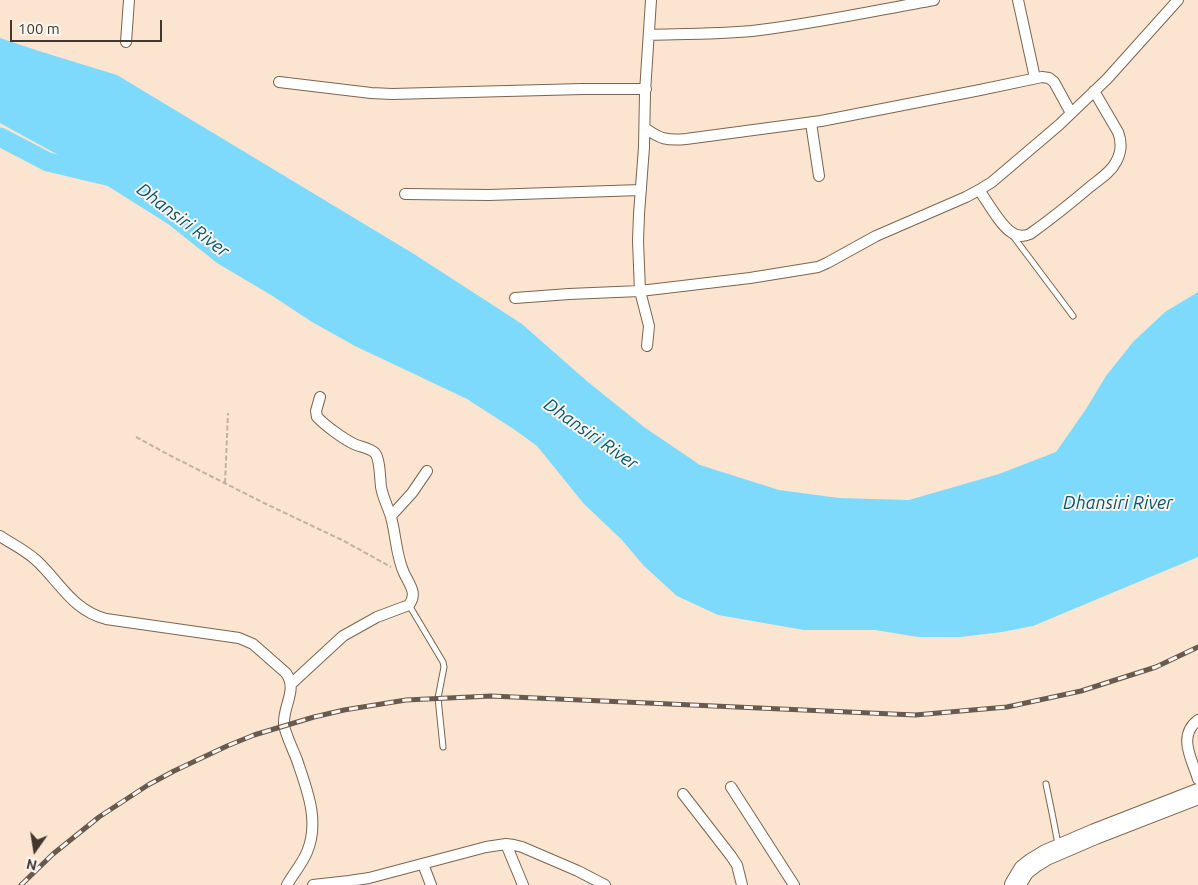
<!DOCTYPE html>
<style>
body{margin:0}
#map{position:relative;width:1198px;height:885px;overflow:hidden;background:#fce5d0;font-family:Ubuntu,sans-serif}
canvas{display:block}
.north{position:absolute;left:10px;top:825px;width:50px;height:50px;-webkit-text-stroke:4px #fbf5f0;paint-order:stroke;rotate:193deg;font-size:14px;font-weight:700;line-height:20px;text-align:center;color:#43372d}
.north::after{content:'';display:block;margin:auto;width:18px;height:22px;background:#43372d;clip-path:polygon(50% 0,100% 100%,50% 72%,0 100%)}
.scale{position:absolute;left:10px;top:20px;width:152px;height:22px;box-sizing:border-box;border:2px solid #43372d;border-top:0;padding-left:6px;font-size:15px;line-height:18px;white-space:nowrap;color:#43372d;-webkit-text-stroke:4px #fbf5f0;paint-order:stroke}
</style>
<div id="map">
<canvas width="1198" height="885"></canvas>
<div class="north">N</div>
<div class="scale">100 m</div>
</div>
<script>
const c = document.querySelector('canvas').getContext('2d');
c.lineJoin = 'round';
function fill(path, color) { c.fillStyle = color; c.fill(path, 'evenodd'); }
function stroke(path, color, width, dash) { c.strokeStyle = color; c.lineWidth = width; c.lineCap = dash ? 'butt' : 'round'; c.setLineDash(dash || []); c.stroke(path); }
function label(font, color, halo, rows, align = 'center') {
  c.font = font + ' Ubuntu,sans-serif'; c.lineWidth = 4; c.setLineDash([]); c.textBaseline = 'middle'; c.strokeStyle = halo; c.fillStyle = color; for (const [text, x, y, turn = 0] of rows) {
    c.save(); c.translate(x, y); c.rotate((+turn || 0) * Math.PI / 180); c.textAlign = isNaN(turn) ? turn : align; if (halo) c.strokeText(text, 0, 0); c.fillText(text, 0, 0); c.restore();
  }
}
const water = new Path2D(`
 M0,38l39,13 78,24 297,179 108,70 66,58 56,45 56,38 79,25 60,8 70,2 90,-26 57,-22 30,-43 20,-33 27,-34 32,-30 33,-20v265l-165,69 -31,6 -41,5h-43l-43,-7h-71l-86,-15 -41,-19 -33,-30 -23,-27 -37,-35 -47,-58 -22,-16 -48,-31 -112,-53 -43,-24 -41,-27 -54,-32 -49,-39 -108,-68 -60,-33z`);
const river = new Path2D(`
 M0,137l48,25 59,14`);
const path = new Path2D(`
 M136,437l37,20 91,46 80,38 47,26
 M225,483l3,-70`);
const lane = new Path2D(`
 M1013,236l60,80
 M409,605l34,57 1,5 -6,31 5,49
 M1046,784l6,29 6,31`);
const street = new Path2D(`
 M1018,0l17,78
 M649,35c34,-1 69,-1 103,-4 61,-7 121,-20 182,-31
 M126,42l3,-42
 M279,82l92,11 21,1 191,-5h63
 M811,123l8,53
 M645,128c15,11 22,13 41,11l135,-18 159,-31 62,-13 7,1 5,4 17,31
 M979,190c8,11 21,35 32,42 5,4 12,5 19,2 21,-15 41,-31 61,-48 9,-7 20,-14 25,-24 5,-9 6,-20 2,-30l-24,-41
 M405,194l84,1 152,-5
 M515,298l54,-4 71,-3 110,-13 68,-11 9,-4 49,-27 90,-39 13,-7 13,-8 67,-57 48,-46 71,-79
 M647,346l2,-20 -9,-35 -2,-50 1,-27 5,-67 1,-55 6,-92
 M391,516l21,-23 15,-22
 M0,536c12,8 25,14 36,24 24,22 36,50 70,59l133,19 14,6 33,29c12,17 -3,32 -2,51 0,7 10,28 13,36 10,30 23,61 10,92 -5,12 -14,22 -20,33
 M291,684l52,-48 34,-19 32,-12c9,-12 0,-21 -5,-32 -8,-17 -8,-38 -13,-56 -3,-10 -8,-19 -10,-30 -1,-8 -1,-28 -6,-34 -5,-5 -15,-6 -21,-9 -12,-6 -28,-18 -37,-27l-1,-6 4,-14
 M1198,720c-21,16 -6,39 0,59
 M731,787l63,98
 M683,794l48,62 6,9 5,20
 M506,844l17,41
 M423,864l8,21
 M313,885l36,-4 20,-3 117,-31 20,-3 8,1 8,2 56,24 27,14`);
const highway = new Path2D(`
 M1015,885l9,-15 9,-7 13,-8 49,-21 103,-40`);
const rail = new Path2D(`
 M21,885l32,-31 46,-37 49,-32 26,-14 53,-25 27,-11 60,-18 30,-7 62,-10 85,-4 424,19 92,-8 74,-16 75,-24 42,-20`);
const waterNames = [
 ["Dhansiri River",183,220,37],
 ["Dhansiri River",591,434,35],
 ["Dhansiri River",1118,503]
];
fill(water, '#7ddafd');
stroke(river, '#7ddafd', 19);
stroke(lane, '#7d644d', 7);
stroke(street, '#7d644d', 12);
stroke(highway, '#7d644d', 22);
stroke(path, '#c4b09e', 2, [5, 2.5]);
stroke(lane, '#fff', 5);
stroke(street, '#fff', 10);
stroke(highway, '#fff', 20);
stroke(rail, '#685a4e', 5);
stroke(rail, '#fbf5f0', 3, [9]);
label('italic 18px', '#03566d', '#fbf5f0', waterNames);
</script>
